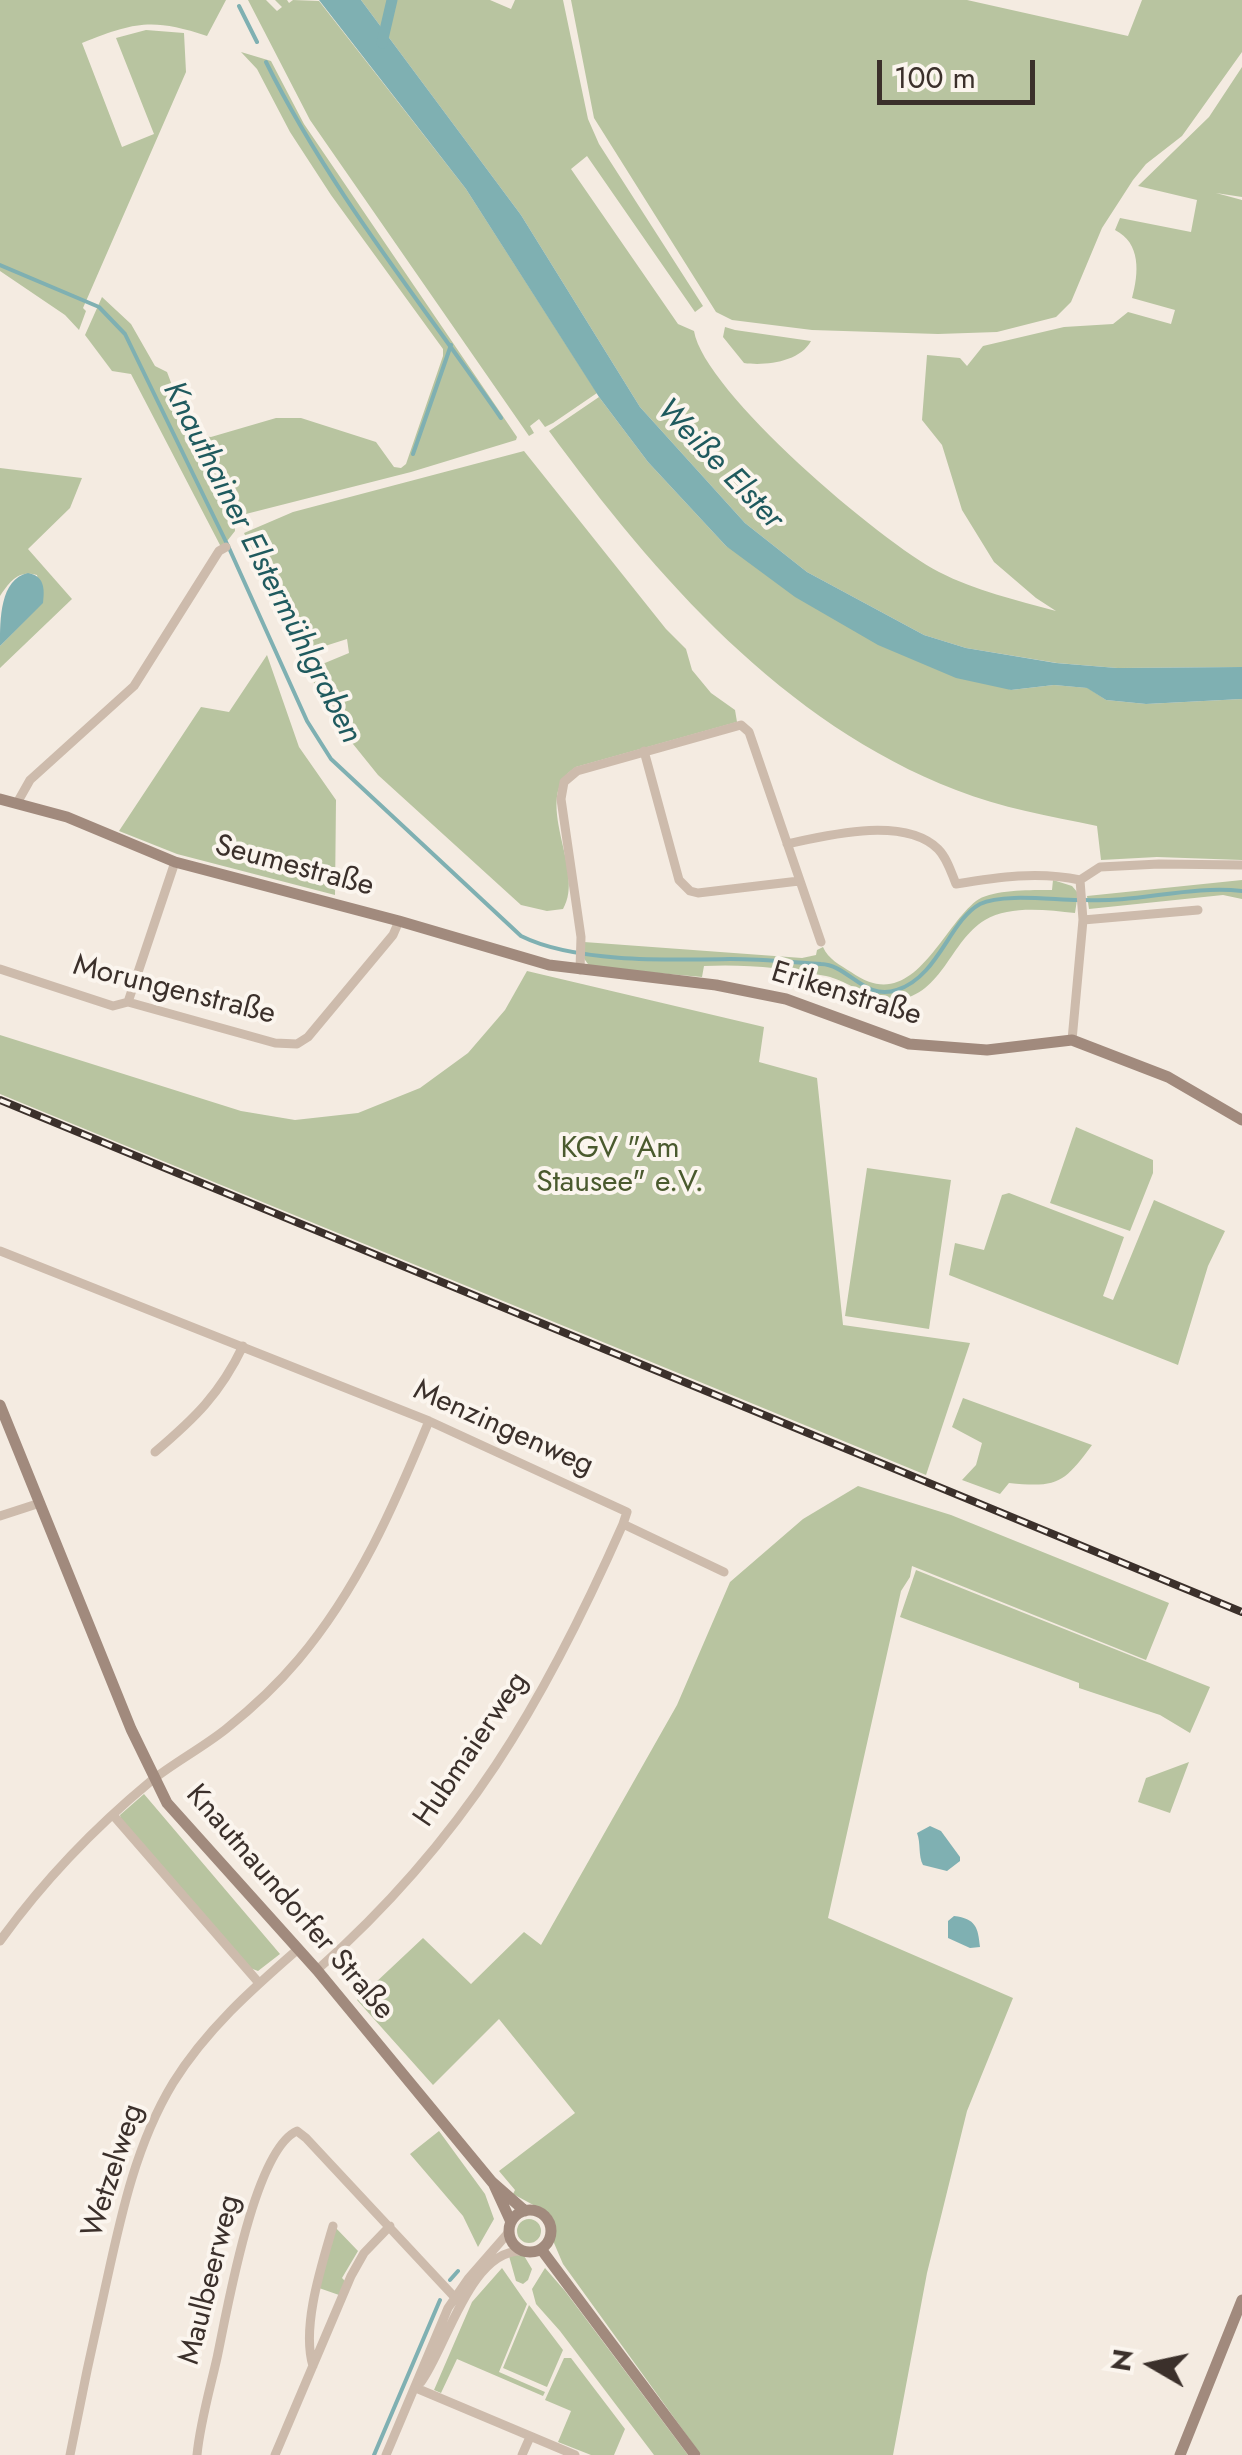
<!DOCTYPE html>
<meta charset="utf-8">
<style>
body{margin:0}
#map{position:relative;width:1242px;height:2455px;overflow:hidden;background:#f4ebe1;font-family:Jost,sans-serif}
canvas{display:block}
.north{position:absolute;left:1102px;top:2315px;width:100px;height:100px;-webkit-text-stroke:8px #fbf5ee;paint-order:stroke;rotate:279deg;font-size:28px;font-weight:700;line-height:40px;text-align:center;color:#3b302b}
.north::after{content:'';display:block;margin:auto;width:35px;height:45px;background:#3b302b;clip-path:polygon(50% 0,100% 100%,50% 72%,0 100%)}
.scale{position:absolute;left:877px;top:60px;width:158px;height:45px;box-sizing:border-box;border:5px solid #3b302b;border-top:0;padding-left:12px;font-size:30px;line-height:35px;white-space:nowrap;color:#3b302b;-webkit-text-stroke:8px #fbf5ee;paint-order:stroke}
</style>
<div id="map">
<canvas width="1242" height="2455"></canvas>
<div class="north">N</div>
<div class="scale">100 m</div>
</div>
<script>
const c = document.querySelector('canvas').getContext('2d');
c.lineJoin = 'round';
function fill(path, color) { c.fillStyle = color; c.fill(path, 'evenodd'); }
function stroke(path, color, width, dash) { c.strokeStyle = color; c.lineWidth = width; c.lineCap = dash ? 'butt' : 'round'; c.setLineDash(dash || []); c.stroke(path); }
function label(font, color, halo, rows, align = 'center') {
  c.font = font + ' Jost,sans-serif'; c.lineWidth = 8; c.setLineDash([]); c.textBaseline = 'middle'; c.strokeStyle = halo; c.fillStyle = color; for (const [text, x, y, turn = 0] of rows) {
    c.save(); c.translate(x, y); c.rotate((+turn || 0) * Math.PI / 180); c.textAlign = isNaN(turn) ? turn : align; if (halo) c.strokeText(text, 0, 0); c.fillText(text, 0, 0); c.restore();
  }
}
const green = new Path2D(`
 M0,0h226l-19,36c-55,-18 -72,-14 -125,7l40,104 32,-13 -38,-96 30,-8 38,3 2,39 -103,236 3,3 -7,19 -14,-15 -65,-44z
 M248,0h18l11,11 5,-4 -7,-7h12l2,3 4,-3 26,1 147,188 131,204 -44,30 -8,4 -6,-8 -9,7 4,7 -5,3 -219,-316z
 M361,0h129l21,9 4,-9h48l25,119 11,25 104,162 -8,6 -108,-156 -16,13 107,155 16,7c10,61 187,211 245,241 37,19 77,28 117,39l-20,-13 -42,-36 -32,-52 -20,-65 -20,-25 5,-65 33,3 7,8 16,-20 81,-19 49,-3 15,-12 43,12 4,-14 -43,-12c7,-25 9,-55 -17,-68l5,-12 71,14 6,-32 -59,-14 71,-69 33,-50v130l-26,-4 26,7v467l-125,1 -60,-5 -91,-15 -42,-13 -117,-63 -62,-49 -105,-116 -119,-192z
 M571,0h396l161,36 14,-36h100v52l-60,84 -36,28 -13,16 -31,48 -31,74 -15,15 -59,15 -59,2 -126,-4 -80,-10 -16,-8 -122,-194z
 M241,52l30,9 33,63 213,313 -1,3 -105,32 -177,45 1,14 -11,14h-4l-89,-171 -19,-3 -27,-36 17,-38 29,27 24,42 12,6 20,53 7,10 17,2 65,-19h25l75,24 18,25 7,1 5,-4 37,-108v-7l-112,-154 -41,-63 -33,-63z
 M725,327l10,3 76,11c-11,21 -46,25 -67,22l-21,-26z
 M599,397l49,65 78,84 285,144 43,-5 34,3 18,12 40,4 96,-5v161l-85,-3 -56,3 -4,-34c-47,-10 -96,-18 -141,-36 -173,-67 -300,-213 -407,-359z
 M524,451l142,178 20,20 6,21 19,23 24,17 2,12 -161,45c-48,30 11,103 -13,142l-16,2 -26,-6 -143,-130 -50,-62 -20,-43 41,-17 -2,-14 -44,14 -59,-120 49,-21z
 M0,468l82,10 -12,30 -42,41 44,50 -72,69v-22l42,-43 -5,-28c-20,-5 -27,7 -37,21z
 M267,655l32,92 37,53 -1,95 -158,-41 -58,-23 82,-124 28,5z
 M1053,880l19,6 6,7 -3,20c-28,-3 -65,-8 -90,7 -35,21 -42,74 -88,80 -25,3 -47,-19 -71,-24 -41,-8 -81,-12 -122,-10l-2,11 -112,-10 -7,-10 1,-15 218,16 14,-3 1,-5 6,-3c5,12 17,18 28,25 61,44 88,-41 125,-71 16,-12 57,-11 76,-11z
 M1242,880v19l-19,-4 -134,14 -2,-13z
 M527,971l237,56 -5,35 58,16 26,247 127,18 -44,132 -926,-381v-59l241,76 54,9 63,-7 62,-25 48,-35 37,-43z
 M1076,1127l77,33v13l-23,58 -80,-28z
 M867,1168l84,12 -22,149 -84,-13z
 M1009,1193l115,44 -21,59 10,4 41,-100 71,31 -17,35 -30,99 -229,-90 6,-32 29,7 18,-55z
 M963,1398l129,47c-28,38 -34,43 -83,38l-9,11 -38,-14 14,-15 6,-22 -30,-16z
 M858,1486l93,29 218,88 -23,57 -234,-94 -2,11 -9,14 -73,327 185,80 -46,113 -40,162 -34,182h-192l-138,-191 -9,-21v-16l-4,-13 -37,-20 2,-4 -16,-19 76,-58 -76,-94 -66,66 -76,-85 66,-62 48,46 53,-52 17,13 136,-240 53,-123 73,-63z
 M916,1570l294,117 -20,46 -30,-18 -81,-27v-5l-179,-66z
 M1189,1762l-19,51 -32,-11 8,-24z
 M144,1794l136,160 -22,17 -8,-3 -129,-148 -1,-5z
 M439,2131l46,63 9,25 -16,28 -15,-31 -53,-62z
 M517 2231a12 12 0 1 1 24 0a12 12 0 1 1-24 0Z
 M334,2226l24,25 -16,27 3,3 -6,14 -20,-7z
 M523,2254l9,15 -4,11 -5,4 -7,-3 -7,-25z
 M502,2268l25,36 -28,68 46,20 -2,4 -86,-37 -16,34 -7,-3 38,-88z
 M545,2268l20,23 123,164h-34l-94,-124 -24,-27 -4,-15z
 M529,2305l34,45 -16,37 -44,-19z
 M564,2358h7l54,71 -11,26h-23l-33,-13 13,-31 -26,-11z`);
const water = new Path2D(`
 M319,0h42l160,215 119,192 105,116 62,49 117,63 42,13 90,15 61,5 125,-1v32l-96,5 -40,-4 -19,-12 -33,-3 -43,5 -55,-12 -78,-33 -83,-48 -69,-51 -78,-84 -49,-65 -133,-208z
 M28,573c16,3 17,15 15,30l-43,43c0,-27 0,-67 28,-73z
 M930,1826l11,5 19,26v4l-13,10 -24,-6c-5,-9 -2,-22 -6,-32z
 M954,1916c22,3 24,11 26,31l-10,1 -22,-10v-17z`);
const stream = new Path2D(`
 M239,6l18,36
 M266,62c63,127 155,240 235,356
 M0,265l99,42 26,27 104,214 78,173 24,38 190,177c54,27 149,24 209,23 30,0 61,3 91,5 28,1 43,37 76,26 42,-14 52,-69 83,-86 23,-11 73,-4 98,-4
 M413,454l38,-109
 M1085,900c52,3 105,-15 157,-9
 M450,2280l8,-9
 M374,2455l66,-155`);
const canal = new Path2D(`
 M382,43l10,-43`);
const street = new Path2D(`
 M644,751l35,129 11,11 8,2 101,-12
 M17,803l13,-23 104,-94 85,-135 7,-4
 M787,844c41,-9 117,-28 151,5 9,9 13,23 18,35 42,-7 82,-13 124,-4l20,-13 59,-3 83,1
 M1083,920l115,-10
 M0,969l113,37 15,-4 147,41 22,1 11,-7 85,-102 6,-14
 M580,970l1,-33 -20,-138 3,-17 13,-11 164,-46 8,7 72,210
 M128,1002l47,-140
 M1072,1040l11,-120 -3,-40
 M0,1251l429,170 198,91 -4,12 101,48
 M155,1452c40,-34 65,-58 88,-106
 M0,1516l40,-13
 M113,1815l146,168
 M0,1941c44,-61 93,-112 151,-160 24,-19 51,-33 75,-52 25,-20 51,-44 72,-69 60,-71 96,-154 131,-239
 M317,1970c148,-131 227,-267 306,-446
 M313,2366c-12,-39 9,-102 20,-140
 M421,2382c25,-33 49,-133 101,-131
 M416,2388l159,67
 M70,2455c11,-57 23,-114 36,-171 15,-69 30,-140 67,-201 33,-53 78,-93 124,-133
 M197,2455c3,-32 13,-66 20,-97 10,-47 37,-208 80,-227l9,7 154,165
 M275,2455l76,-179 13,-23 26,-27
 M386,2455l62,-147 20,-29 41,-47
 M522,2455l8,-18`);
const secondary = new Path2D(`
 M0,799l67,18 108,45 224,59 150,44 167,20 70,14 123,45 78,6 85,-10 96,37 74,43
 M0,1405l131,324 36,74 150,167 175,212 33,29
 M494,2185l17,37
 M509 2231a21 21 0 1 1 42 0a21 21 0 1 1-42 0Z
 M541,2249l154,206
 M1180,2455l62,-155`);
const rail = new Path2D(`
 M0,1100l1242,512`);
const streetNames = [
 ["Seumestraße",294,867,15],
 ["Morungenstraße",174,991,14],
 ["Erikenstraße",846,995,17],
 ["Menzingenweg",503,1429,24],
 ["Hubmaierweg",472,1750,-56],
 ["Knautnaundorfer Straße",289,1903,49],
 ["Wetzelweg",114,2171,-72],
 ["Maulbeerweg",211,2280,-76]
];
const parkNames = [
 ["KGV \"Am",620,1150],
 ["Stausee\" e.V.",620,1184]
];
const waterNames = [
 ["Weiße Elster",719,465,46],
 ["Knauthainer Elstermühlgraben",261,563,63]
];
fill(green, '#b8c4a0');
fill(water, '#7fb0b2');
stroke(stream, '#7fb0b2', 4);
stroke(canal, '#7fb0b2', 11);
stroke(street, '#cdbbac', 9);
stroke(secondary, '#a18a7d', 11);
stroke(rail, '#3b302b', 8);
stroke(rail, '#fbf5ee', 4, [11]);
label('30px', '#3b302b', '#fbf5ee', streetNames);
label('30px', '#4a5a2e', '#fbf5ee', parkNames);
label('italic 32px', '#1f5a5e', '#fbf5ee', waterNames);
</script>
